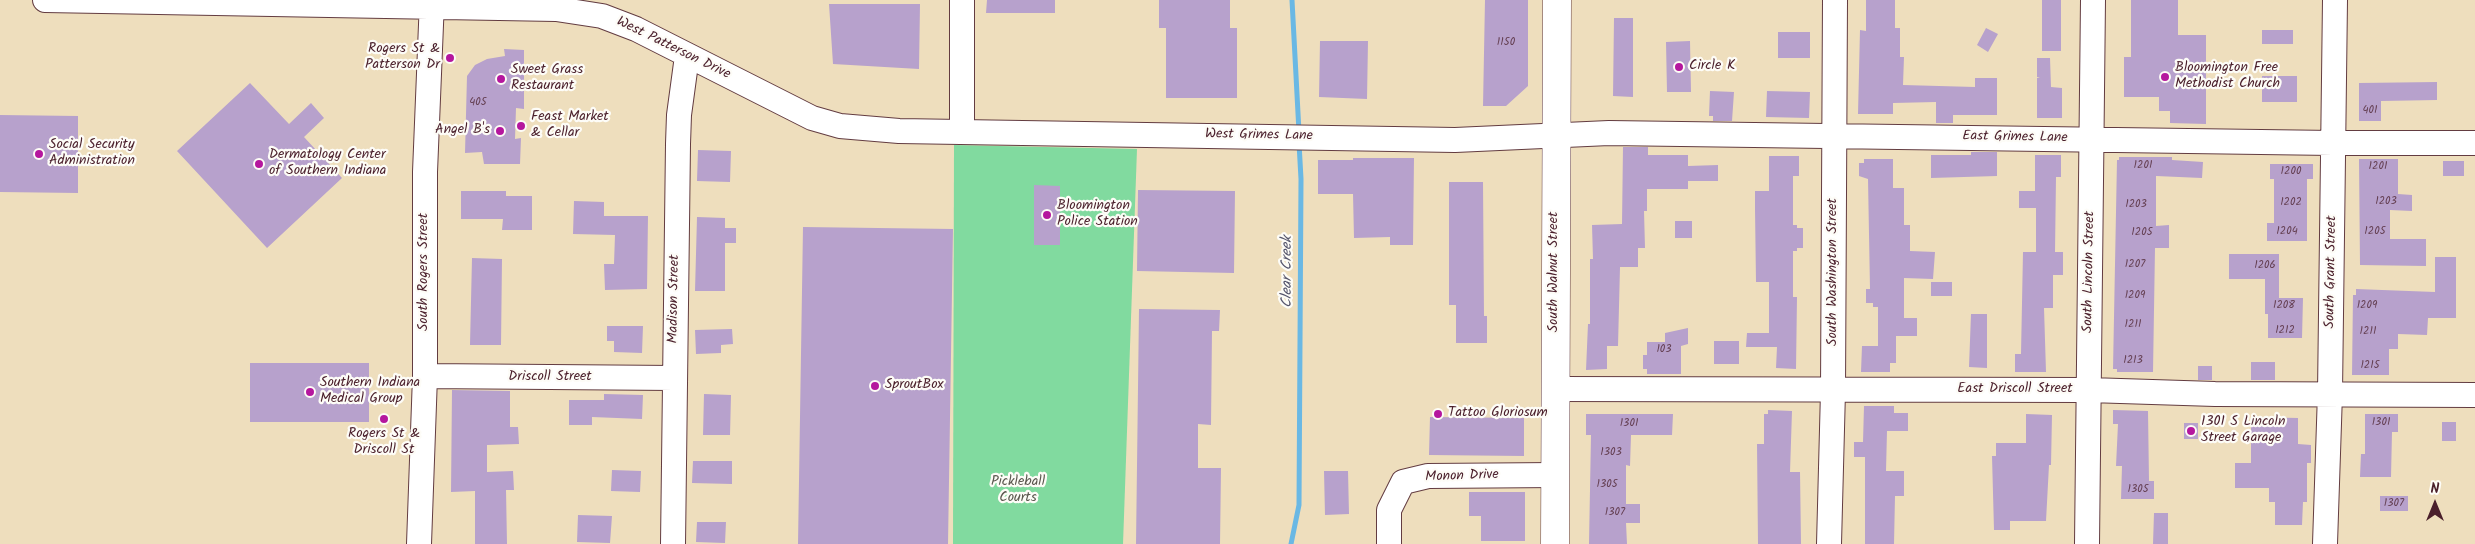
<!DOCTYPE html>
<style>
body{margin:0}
#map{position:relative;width:2475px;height:544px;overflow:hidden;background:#eedebd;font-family:Kalam,sans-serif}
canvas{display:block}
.north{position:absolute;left:2410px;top:479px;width:50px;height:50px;-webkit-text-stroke:4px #fdfcf7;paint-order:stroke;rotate:0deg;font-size:14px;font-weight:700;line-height:20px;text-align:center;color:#4a1f2b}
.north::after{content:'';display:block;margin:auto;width:18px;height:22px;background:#4a1f2b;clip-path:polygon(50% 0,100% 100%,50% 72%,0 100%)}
</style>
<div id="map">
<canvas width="2475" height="544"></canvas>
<div class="north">N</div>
</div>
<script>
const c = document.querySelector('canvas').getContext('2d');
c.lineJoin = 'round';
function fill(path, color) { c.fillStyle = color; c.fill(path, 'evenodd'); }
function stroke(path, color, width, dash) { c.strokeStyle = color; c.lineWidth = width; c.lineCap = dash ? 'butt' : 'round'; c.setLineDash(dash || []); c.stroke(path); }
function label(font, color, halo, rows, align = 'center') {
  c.font = font + ' Kalam,sans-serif'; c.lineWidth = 4.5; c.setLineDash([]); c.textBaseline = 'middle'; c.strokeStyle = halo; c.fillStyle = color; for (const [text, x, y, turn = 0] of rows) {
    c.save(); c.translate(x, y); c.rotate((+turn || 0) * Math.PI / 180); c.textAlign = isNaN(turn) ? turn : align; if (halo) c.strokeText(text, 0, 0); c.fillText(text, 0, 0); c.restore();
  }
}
const green = new Path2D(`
 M954,145l183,4 -14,395h-170z`);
const stream = new Path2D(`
 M1292,0l7,132
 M1291,544l8,-39 2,-326 -2,-36`);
const building = new Path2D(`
 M987,0h68v13h-69z
 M1159,0h71v28h7v70h-71v-70h-7z
 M1485,0h43v86l-22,20h-23z
 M1866,0h29v28h5v29h4l-1,28 72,2v-9h22v37h-44v8h-17v-21l-43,1v11h-35l2,-84 6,1z
 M2042,0h19v51h-19z
 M2131,0h47v35h28v89l-36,-1v-12h-11v-14h-35v-40h7z
 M829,4h91l-1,65 -86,-5z
 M1614,18h19v79l-20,-1z
 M1986,28l12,6 -10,18 -11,-7z
 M2262,30h31v14h-31z
 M1778,32h32v26h-32z
 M1320,41h48l-1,58 -48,-2z
 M1690,41l1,51h-24l-1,-50z
 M504,49l20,1v59l-8,-1 -1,31 6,-1 -1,26h-36l-2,-12 -17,1 2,-77 8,-11 12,-6 18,-3z
 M2037,58h13l1,29 11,1v30h-25v-40h3l-3,-1z
 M2262,76h35v26h-35z
 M2437,82v18l-56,1v20h-22v-38z
 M250,83l39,41 22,-21 13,15 -20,19 38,41 -75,70 -90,-97z
 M1710,91l24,1 -2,29h-19v-5h-4z
 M1767,91l43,1 -1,26 -43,-1z
 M0,115l78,1v77l-78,-1z
 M1623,147h25v8h40v11l30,-1v16h-30v8h-41v22h-3l1,37h-7v19h-18l-2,79h-11v23l-21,1 2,-46h2v-65h3l-1,-34 30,-1z
 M698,150l33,1 -1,31 -33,-1z
 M1971,152h26v24l-66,2v-23h40z
 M2035,155h26v22h-5l-1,75h8v23h-10v33h-9l2,64h-31v-18h6l2,-102h13v-44h-17v-17h16z
 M1769,156h30v20h-6v49h4v3h6v20h-6v3h-4v46h4l-1,72 -20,-1 1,-21h-31l1,-14h22v-51h-13l-1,-73v-18h14z
 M2119,157h53v3l31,2 -1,16 -46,-2v50l13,-1v23h-14l-2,124h-36v-3h-4l4,-209h2z
 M1353,158h61l-1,87h-23v-8l-36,1 -1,-44h-35v-34h35z
 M1864,159h29v29h11v37h6v26l25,1 -2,27 -29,-1v40h13v18h-21v27h-6v9h-29l1,-26h16v-39h-5v-4h-7v-14h4l-2,-110 -9,-3v-13h5z
 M2359,159h39v35l14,1v16l-22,-1v29h36v27l-66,-1z
 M2443,161h21v15h-21z
 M2270,164h43v15h-6v62h-40v-18h7v-44h-4z
 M1449,182h34l1,134h3v27h-31v-38h-7z
 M1034,185l26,1v59h-26z
 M1138,190l97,1 -1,82 -97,-2z
 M461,191h45v5h26v34h-30l1,-11h-42z
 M574,201l30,1v14h44l-1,73 -42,1 -1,-26h10l1,-29 -42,-1z
 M697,217l28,1v10h11v15h-11v48h-30z
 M1675,221h17v17h-17z
 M803,227l150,2 -5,315h-150z
 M2229,254h50v44h24l-1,40h-34v-24h-3v-35h-36z
 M2435,257h21v61h-28l-1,17 -29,-1v15h-9v26h-37l1,-80h3v-6l79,3z
 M472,258l30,1 -1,86h-31z
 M1931,282h21v14h-21z
 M1139,309l81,1 -1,21h-7l-1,94 -13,-1v44h23l-1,76h-84z
 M1971,314h16v54l-18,-1z
 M607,326h36l-1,27 -28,-1v-11h-7z
 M1688,328v16l-7,2v28h-34v-5h-4v-14h4v-13h18v-9z
 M732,329l1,15 -12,1v8l-25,1 -1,-24z
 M1714,341h25v23h-25z
 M2251,362h24v18h-24z
 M250,363h119v59h-119z
 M2198,366h14v14h-14z
 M452,390l58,1v36h8l1,17 -32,1v27l26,-1 1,19h-8l1,54h-32v-53l-24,1z
 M604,394l39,1 -1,24 -50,-2v8h-23v-25h35z
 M704,394l27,1 -1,40h-27z
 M1864,406h30v7h14v18h-21l-1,40h18v25h-9l-1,48h-29v-87h-11v-15h9z
 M1768,410l24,1 -2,61h10l1,72h-43l-1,-100h7v-30h4z
 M2113,410l35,1 1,70h5v18h-33l1,-33h-6l2,-42h-5z
 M1586,414h87l-1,21h-41l-1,31 -4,-1v39h14v19h-14l1,21h-38l2,-109h-5z
 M2026,414l26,1 -1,50h-2l-3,56h-36v9h-16l-2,-74h4v-13h30z
 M2365,414h33v18h-6l-1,45h-31l1,-23h4z
 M1430,417l94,1v38l-95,-1z
 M2251,417l47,1v26l13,1v18h-4v39h-4l-1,23h-27v-23h-6v-14h-34v-25h16z
 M2442,422h14v19h-14z
 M2184,423h14v16h-14z
 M693,461h39v23l-40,-1z
 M612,470l29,1 -1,21 -29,-1z
 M1324,471h24l1,43 -24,1z
 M1469,492h56v49h-44v-25h-12z
 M2380,496h28v15h-28z
 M2154,513h14v31h-15z
 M578,515l34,1 -2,27 -33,-1z
 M697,522h29l-1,21 -29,-1z`);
const minor = new Path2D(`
 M45,0l511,9 46,7 34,13 176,89 28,8 59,5 556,9 154,-7 724,10h142
 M962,132v-132
 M425,376l249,2
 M1555,389l534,1 126,4 260,1
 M419,544l6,-168v-204l7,-172
 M673,544l5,-400 1,-29 8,-59
 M1389,544v-34l14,-28 25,-6 128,-1
 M1829,544l4,-153 2,-391
 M2087,544l6,-544
 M2325,544l5,-151 5,-393`);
const major = new Path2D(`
 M1555,544l2,-544`);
const markers = [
 [450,58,5,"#b5179e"],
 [1679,67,5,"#b5179e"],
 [2165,77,5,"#b5179e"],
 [501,79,5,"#b5179e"],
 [521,126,5,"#b5179e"],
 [500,131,5,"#b5179e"],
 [39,154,5,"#b5179e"],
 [259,164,5,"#b5179e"],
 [1047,215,5,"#b5179e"],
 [875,386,5,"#b5179e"],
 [310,392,5,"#b5179e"],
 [1438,414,5,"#b5179e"],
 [384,419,5,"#b5179e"],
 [2191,431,5,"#b5179e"]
];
const numberNames = [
 ["1150",1506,43],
 ["405",478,103],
 ["401",2370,111],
 ["1201",2143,166],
 ["1201",2378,167],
 ["1200",2291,172],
 ["1203",2386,202],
 ["1202",2291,203],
 ["1203",2136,205],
 ["1204",2287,232],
 ["1205",2375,232],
 ["1205",2142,233],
 ["1207",2135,265],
 ["1206",2265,266],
 ["1209",2135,296],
 ["1208",2284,306],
 ["1209",2367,306],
 ["1211",2133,325],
 ["1212",2285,331],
 ["1211",2368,332],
 ["103",1664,350],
 ["1213",2133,361],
 ["1215",2370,366],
 ["1301",2381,423],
 ["1301",1629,424],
 ["1303",1611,453],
 ["1305",1607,485],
 ["1305",2138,490],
 ["1307",2394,504],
 ["1307",1615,513]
];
const streetNames = [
 ["West Patterson Drive",673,49,26],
 ["West Grimes Lane",1259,136,1],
 ["East Grimes Lane",2015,138,1],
 ["South Rogers Street",425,272,-90],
 ["South Walnut Street",1555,272,-90],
 ["South Washington Street",1834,272,-90],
 ["South Lincoln Street",2090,272,-89],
 ["South Grant Street",2332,272,-89],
 ["Madison Street",675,299,-89],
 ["Driscoll Street",550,378],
 ["East Driscoll Street",2015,390],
 ["Monon Drive",1462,477,-2]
];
const poiNames = [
 ["Rogers St &",440,50,"right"],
 ["Patterson Dr",440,66,"right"],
 ["Circle K",1689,67],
 ["Bloomington Free",2175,69],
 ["Methodist Church",2175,85],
 ["Sweet Grass",511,71],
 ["Restaurant",511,87],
 ["Feast Market",531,118],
 ["& Cellar",531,134],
 ["Angel B's",490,131,"right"],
 ["Social Security",49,146],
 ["Administration",49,162],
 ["Dermatology Center",269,156],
 ["of Southern Indiana",269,172],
 ["Bloomington",1057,207],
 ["Police Station",1057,223],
 ["Southern Indiana",320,384],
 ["Medical Group",320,400],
 ["SproutBox",885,386],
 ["Tattoo Gloriosum",1448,414],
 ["1301 S Lincoln",2201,423],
 ["Street Garage",2201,439],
 ["Rogers St &",384,435,"center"],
 ["Driscoll St",384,451,"center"]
];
const parkNames = [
 ["Pickleball",1018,483],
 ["Courts",1018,499]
];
const waterNames = [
 ["Clear Creek",1288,272,-90]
];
fill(green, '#81da9f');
stroke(stream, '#6ab8e4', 5);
fill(building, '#b7a1cc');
stroke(minor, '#633c41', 26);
stroke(major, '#633c41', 29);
stroke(minor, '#fff', 24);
stroke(major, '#fff', 28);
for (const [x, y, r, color] of markers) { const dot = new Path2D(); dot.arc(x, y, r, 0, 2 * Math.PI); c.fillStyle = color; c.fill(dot); stroke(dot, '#fdfcf7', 2); }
label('11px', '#654053', null, numberNames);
label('14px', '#4a1f2b', '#fdfcf7', streetNames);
label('14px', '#4a1f2b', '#fdfcf7', poiNames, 'left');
label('14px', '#5a574e', '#fdfcf7', parkNames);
label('italic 15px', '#55556c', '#fdfcf7', waterNames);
</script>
